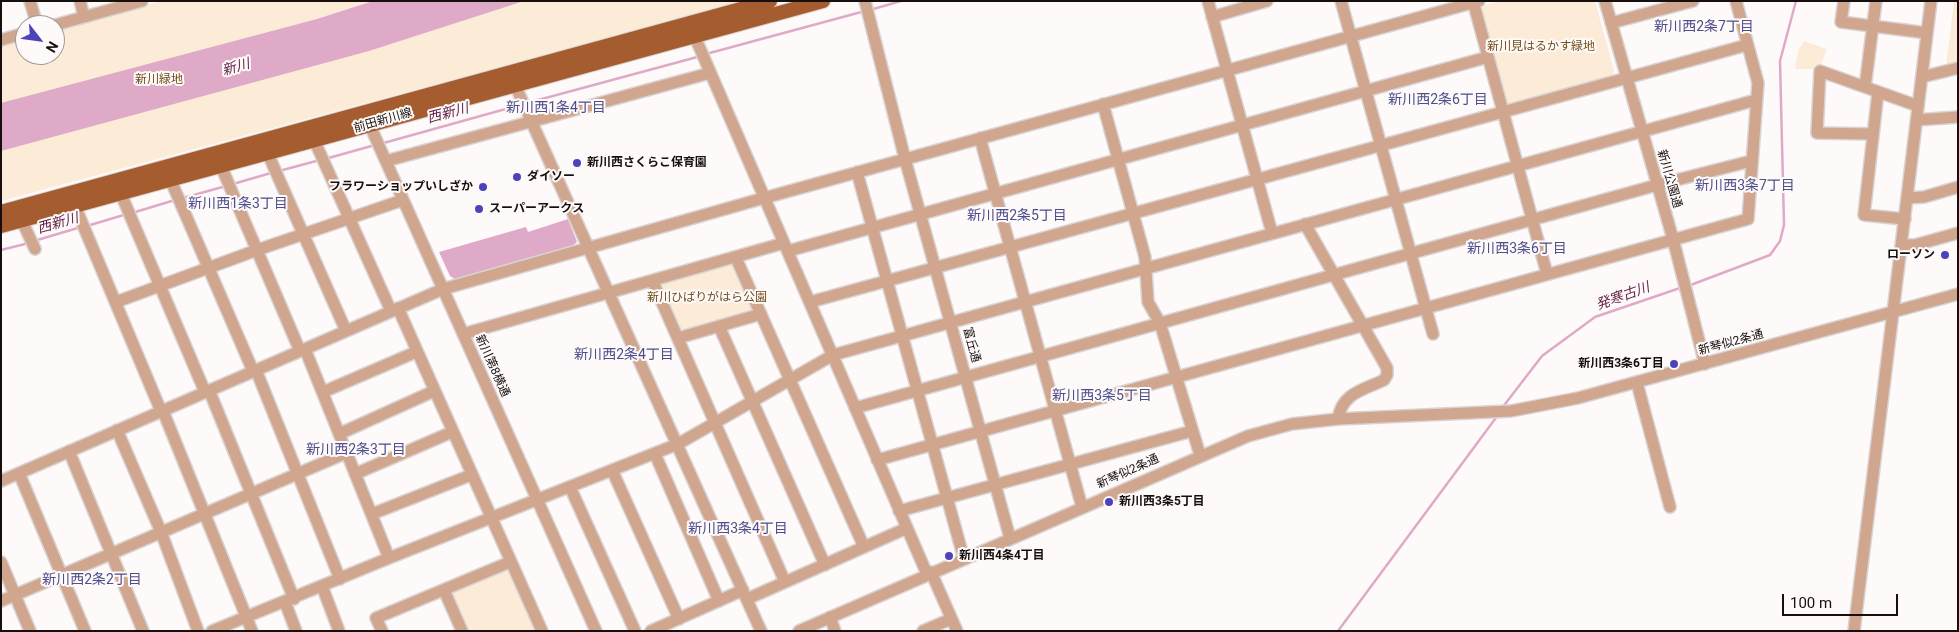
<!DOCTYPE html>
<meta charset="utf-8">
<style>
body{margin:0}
#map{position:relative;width:1959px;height:632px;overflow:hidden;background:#fefaf9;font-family:Roboto,sans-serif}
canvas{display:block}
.frame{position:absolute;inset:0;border:2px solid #160f0e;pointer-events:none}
.north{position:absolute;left:15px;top:15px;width:50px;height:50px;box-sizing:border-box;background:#fefaf9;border:1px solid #a19c9b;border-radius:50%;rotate:120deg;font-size:14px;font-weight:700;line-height:20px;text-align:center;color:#160f0e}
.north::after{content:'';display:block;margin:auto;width:18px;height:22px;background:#4c42b9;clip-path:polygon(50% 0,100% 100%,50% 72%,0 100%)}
.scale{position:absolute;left:1782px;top:594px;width:116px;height:22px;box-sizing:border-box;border:2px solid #160f0e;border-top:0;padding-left:6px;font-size:15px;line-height:18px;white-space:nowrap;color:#160f0e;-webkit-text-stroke:4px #fefaf9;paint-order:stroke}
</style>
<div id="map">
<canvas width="1959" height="632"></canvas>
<div class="frame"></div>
<div class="north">N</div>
<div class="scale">100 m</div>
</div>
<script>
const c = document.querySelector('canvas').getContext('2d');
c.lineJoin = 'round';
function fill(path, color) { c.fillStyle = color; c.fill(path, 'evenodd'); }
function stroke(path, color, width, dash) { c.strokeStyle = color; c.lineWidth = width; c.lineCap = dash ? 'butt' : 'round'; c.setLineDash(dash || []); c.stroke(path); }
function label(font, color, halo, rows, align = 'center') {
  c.font = font + ' Roboto,"Noto Sans JP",sans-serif'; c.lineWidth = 4; c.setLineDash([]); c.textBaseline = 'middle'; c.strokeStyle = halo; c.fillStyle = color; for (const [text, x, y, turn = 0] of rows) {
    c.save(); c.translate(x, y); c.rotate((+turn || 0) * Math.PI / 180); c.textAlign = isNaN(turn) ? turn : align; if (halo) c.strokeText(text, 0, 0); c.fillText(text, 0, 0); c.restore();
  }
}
const green = new Path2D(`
 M161,1h584l-744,200v-156l24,-7v17h30v-25z
 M1500,1h95l19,70 -2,5 -102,28 -3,-2 -25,-93 3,-4z
 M1954,1h4v62l-12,3z
 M1804,41l23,8 -7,17 -6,-1v4h-19l3,-18z
 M731,264l23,44 -2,4 -70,20 -3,-2 -19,-43 1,-4z
 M505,569l4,1 28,61h-70l-16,-37 1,-3z`);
const water = new Path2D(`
 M373,1h151l-155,50 -368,100v-48l316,-84z
 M568,219l9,23 -6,5 -115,33 -6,-4 -11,-24 87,-25 2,5z`);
const stream = new Path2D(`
 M870,10l31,-9
 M706,54l159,-43
 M527,103l174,-47
 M380,144l140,-39
 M325,159l50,-14
 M279,171l41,-11
 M233,184l38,-11
 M183,198l43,-12
 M132,213l43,-13
 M87,226l40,-12
 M34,241l47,-14
 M1,250l28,-7
 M1688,286l82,-31 10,-14 4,-16 -4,-164 16,-60
 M1502,408l40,-52 53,-39 88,-30
 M1338,631l160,-216`);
const minor = new Path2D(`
 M30,1l7,24
 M80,1l4,16
 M865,1l40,158 105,379
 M1208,1l64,232
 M1341,1l92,333
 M1473,1l74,273
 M1605,1l68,238 32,125
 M1844,1l-3,21 86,11
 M1212,17l55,-16
 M1611,23l82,-22
 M55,25l87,-24
 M692,30l235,544
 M1,40l24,-7
 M1922,77l36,-9
 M515,85l246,546
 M1865,87l11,-86
 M1878,92l-14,123 41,4
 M1103,104l42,153 3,45 12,21 40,132
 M367,119l229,512
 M1917,120l41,-3
 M1873,134l-56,-1 3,-62 98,35
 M980,138l102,369
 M315,142l76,169
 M268,154l78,177
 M386,161l324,-88
 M221,166l79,185
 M857,172l107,387
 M168,174l85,197
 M121,194l84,198
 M1907,198l17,-1 34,-10
 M75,206l86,205
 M22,221l13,28
 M1305,224l82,144v7l-3,5c-21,10 -42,13 -46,39
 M1901,245h14l43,-12
 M788,251l700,-194
 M736,258l128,289
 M653,282l132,300
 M116,302l141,-52 146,-50
 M810,302l937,-257
 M398,308l144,323
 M719,326l106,239
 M463,334l321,-91
 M678,338l83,-24
 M305,349l84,209
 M256,370l84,209
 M1637,383l33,124
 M209,390l85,209
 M323,392l93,-40
 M855,408l802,-223 94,-24
 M163,411l89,220
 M117,430l44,102 37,99
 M339,434l95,-43
 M69,451l74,180
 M655,454l64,147
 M877,460l871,-241 10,-136 -22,-82
 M612,470l67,149
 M19,473l66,158
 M355,474l97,-42
 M1,481l442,-192 321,-91 715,-197
 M570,487l65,144
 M899,511l293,-80
 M372,514l99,-39
 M1,562l29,69
 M931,572l26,59
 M322,586l17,45
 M444,590l18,41
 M747,599l160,-71
 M1,601l345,-148
 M285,602l11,29
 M830,617l5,14
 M212,631l177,-73 289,-114 155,-89 923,-255
 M382,631l-6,-13 134,-56
 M651,631l92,-41
 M799,631l449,-195 44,-12 46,-5 173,-8 67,-13 380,-104
 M923,631l28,-12
 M1854,631l77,-630`);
const major = new Path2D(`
 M1,212l769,-211
 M1,226l822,-225`);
const markers = [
 [577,163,5,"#4c42b9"],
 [517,177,5,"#4c42b9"],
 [483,187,5,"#4c42b9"],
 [479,209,5,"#4c42b9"],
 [1945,255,5,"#4c42b9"],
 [1674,364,5,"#4c42b9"],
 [1109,502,5,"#4c42b9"],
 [949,556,5,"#4c42b9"]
];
const parkNames = [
 ["新川見はるかす緑地",1541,47],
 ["新川緑地",159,80],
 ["新川ひばりがはら公園",707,298]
];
const streetNames = [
 ["前田新川線",383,121,-16],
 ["新川公園通",1669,179,74],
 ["新琴似2条通",1731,343,-15],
 ["富丘通",971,345,75],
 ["新川第8横通",492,366,66],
 ["新琴似2条通",1128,472,-24]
];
const poiNames = [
 ["新川西さくらこ保育園",587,163],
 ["ダイソー",527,177],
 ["フラワーショップいしざか",473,187,"right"],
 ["スーパーアークス",489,209],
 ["ローソン",1935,255,"right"],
 ["新川西3条6丁目",1664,364,"right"],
 ["新川西3条5丁目",1119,502],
 ["新川西4条4丁目",959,556]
];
const neighbourhoodNames = [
 ["新川西2条7丁目",1704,27],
 ["新川西2条6丁目",1438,100],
 ["新川西1条4丁目",556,108],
 ["新川西3条7丁目",1745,186],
 ["新川西1条3丁目",238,204],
 ["新川西2条5丁目",1017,216],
 ["新川西3条6丁目",1517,249],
 ["新川西2条4丁目",624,355],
 ["新川西3条5丁目",1102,396],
 ["新川西2条3丁目",356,450],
 ["新川西3条4丁目",738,529],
 ["新川西2条2丁目",92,580]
];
const waterNames = [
 ["新川",236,68,-16],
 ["西新川",448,114,-15],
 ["西新川",58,224,-16],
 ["発寒古川",1623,297,-20]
];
fill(green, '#fbebd7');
fill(water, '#dfaac7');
stroke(stream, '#dfaac7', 2.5);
stroke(minor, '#d9d4d3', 14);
stroke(major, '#d9d4d3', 16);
stroke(minor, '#d0a68f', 11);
stroke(major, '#a55c2f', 14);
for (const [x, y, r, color] of markers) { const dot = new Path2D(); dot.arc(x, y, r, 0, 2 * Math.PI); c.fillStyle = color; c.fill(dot); stroke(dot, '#fefaf9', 2); }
label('12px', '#724e1b', '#fefaf9', parkNames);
label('12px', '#160f0e', '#fefaf9', streetNames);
label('bold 12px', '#160f0e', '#fefaf9', poiNames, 'left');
label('14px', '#4d4e8c', '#fefaf9', neighbourhoodNames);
label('italic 14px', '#63254b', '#fefaf9', waterNames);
</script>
